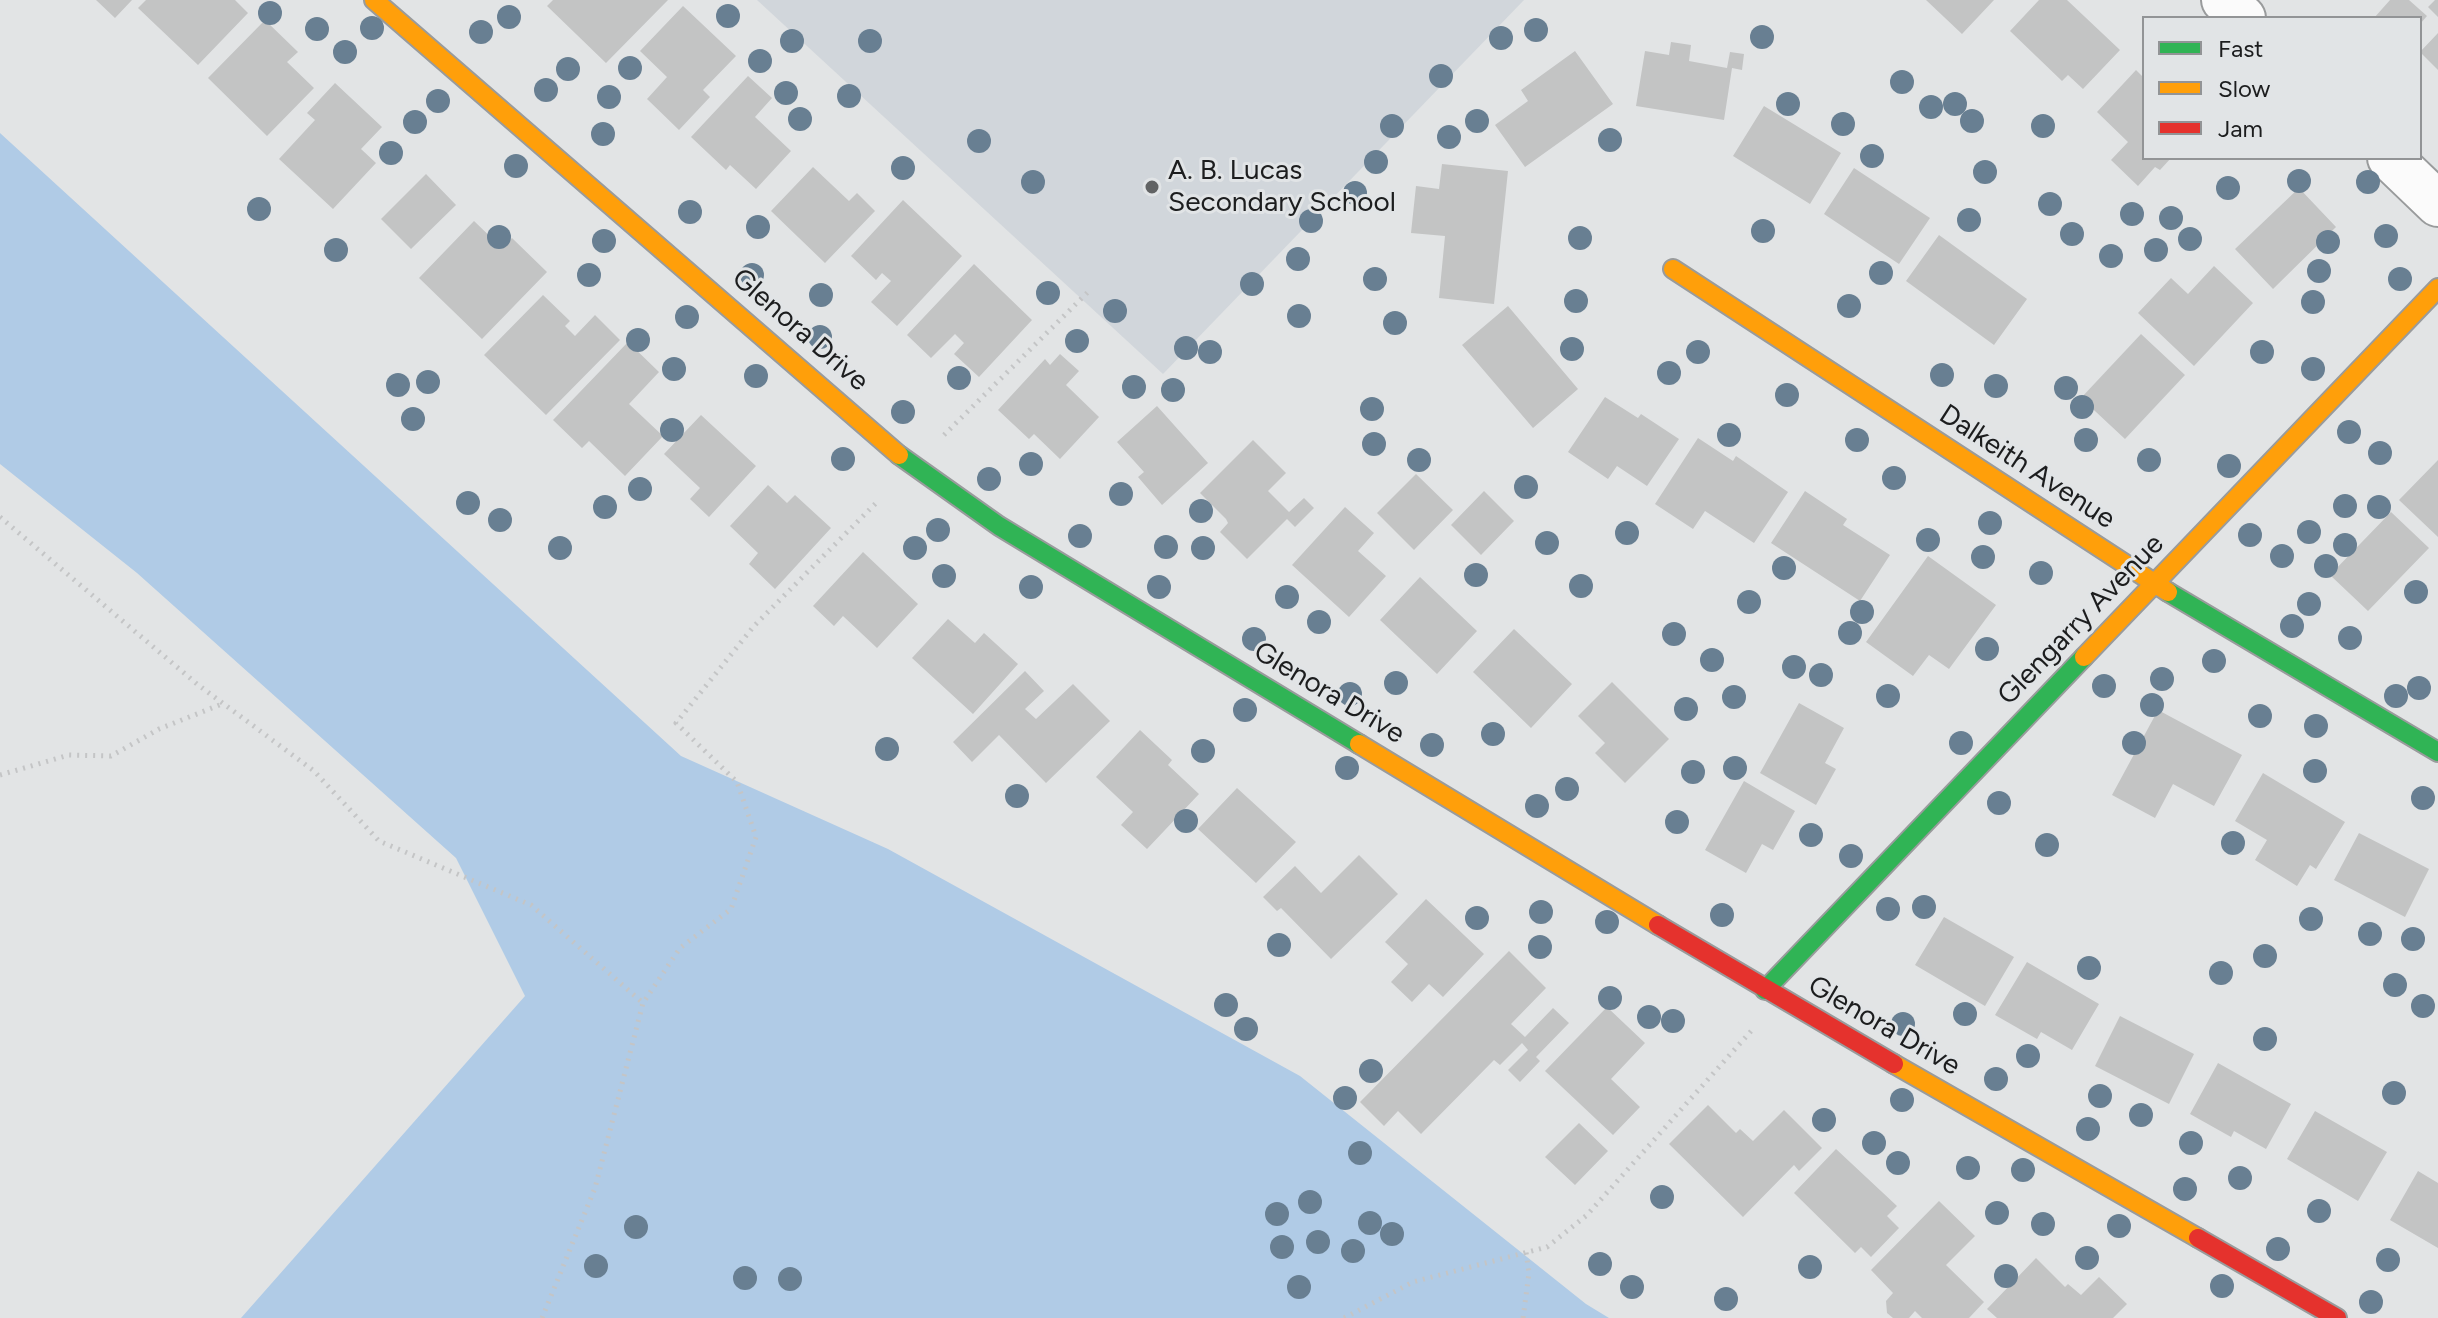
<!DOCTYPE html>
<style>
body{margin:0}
#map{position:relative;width:2438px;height:1318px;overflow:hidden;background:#e2e4e5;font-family:Figtree,sans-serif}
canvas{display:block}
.legend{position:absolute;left:2142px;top:16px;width:280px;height:144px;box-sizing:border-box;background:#e1e4e6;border:2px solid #929496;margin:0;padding:10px 14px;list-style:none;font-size:24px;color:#1c1d1e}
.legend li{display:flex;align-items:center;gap:16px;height:40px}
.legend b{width:40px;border:2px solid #929496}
</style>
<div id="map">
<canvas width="2438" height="1318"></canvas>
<ul class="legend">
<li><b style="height:10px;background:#30b455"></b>Fast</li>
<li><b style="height:10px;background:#ff9f0a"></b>Slow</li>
<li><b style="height:10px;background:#e5322d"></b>Jam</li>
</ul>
</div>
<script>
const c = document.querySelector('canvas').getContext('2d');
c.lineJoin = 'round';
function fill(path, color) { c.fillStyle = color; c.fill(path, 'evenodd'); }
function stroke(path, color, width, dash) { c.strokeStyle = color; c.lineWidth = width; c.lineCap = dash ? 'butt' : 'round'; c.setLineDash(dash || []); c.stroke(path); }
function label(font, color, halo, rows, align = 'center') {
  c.font = font + ' Figtree,sans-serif'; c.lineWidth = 6; c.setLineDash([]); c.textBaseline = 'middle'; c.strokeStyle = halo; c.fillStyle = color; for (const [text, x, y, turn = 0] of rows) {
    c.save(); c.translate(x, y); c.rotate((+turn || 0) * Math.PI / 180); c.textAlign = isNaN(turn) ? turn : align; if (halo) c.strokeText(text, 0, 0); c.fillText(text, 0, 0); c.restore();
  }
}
const built = new Path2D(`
 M757,0h767l-361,374z`);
const green = new Path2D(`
 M0,133l681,623 207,93 412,227 286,228 23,14h-1368l284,-322 -69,-138 -319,-285 -137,-109z`);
const building = new Path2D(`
 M96,0h36l-17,18z
 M146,0h89l13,13 -50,52 -60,-57z
 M553,0h115l-62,63 -59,-57z
 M1926,0h68l-32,34z
 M2039,0h28l53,50 -37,39 -15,-14 -6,6 -52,-50z
 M2390,0h19l18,16 -7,8v-6h-46z
 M2435,0h3v17l-10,-10z
 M683,6l53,50 -33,34 7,7 -31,33 -32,-31 20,-22 -27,-26z
 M265,20l33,32 -11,10 27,26 -47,48 -59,-58z
 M2438,33v37l-18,-18z
 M1671,42l20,3 -2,16 38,7 3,-16 14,2 -2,16 -10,-2 -8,52 -88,-14 9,-55 24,4z
 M1575,51l38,53 -88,63 -30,-42 33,-24 -7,-11z
 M2136,70l8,8v80h27l-11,12 -5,-3 -17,19 -27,-26 17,-18 -31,-30z
 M748,76l24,22 -17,19 36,34 -35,38 -26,-24 -4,5 -35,-33z
 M335,83l47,44 -21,22 15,14 -43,46 -54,-50 36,-39 -8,-7z
 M1764,106l77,47 -31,51 -77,-48z
 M1442,164l66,7 -14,133 -55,-6 6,-62 -34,-3 5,-47 23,3z
 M813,167l36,34 8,-8 18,18 -50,52 -54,-52z
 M1854,168l76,50 -31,46 -75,-50z
 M426,174l30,31 -45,44 -30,-30z
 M2299,188l37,39 -63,62 -38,-40z
 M903,200l59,56 -65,70 -26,-24 20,-21 -9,-8 -6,7 -25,-24z
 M474,221l28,27 10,-10 35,34 -65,67 -63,-61z
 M1939,235l88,64 -33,46 -88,-64z
 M974,264l58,56 -53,57 -25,-23 10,-11 -9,-9 -24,24 -24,-23z
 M2214,266l39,37 -59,63 -56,-53 33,-35 17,16z
 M543,295l27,26 -5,5 10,10 20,-21 25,25 -74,75 -62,-60z
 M1508,306l70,83 -45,39 -71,-83z
 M2141,334l44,41 -60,64 -44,-41z
 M628,342l31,30 -30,32 34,32 -38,40 -36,-35 -7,7 -29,-28z
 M1060,354l19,17 -13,14 33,32 -39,42 -26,-25 -5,5 -31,-29 47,-51 5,6z
 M1605,397l33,21 3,-4 38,25 -32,47 -30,-20 -9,13 -40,-27z
 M1157,406l51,57 -46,42 -24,-28 6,-5 -27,-30z
 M701,415l55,51 -47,51 -19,-18 10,-11 -36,-34z
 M1698,438l35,23 3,-5 52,36 -34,51 -49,-32 -12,18 -38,-25z
 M1253,440l33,33 -18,18 21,21 15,-14 10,10 -19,19 -8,-8 -40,40 -27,-27 8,-9 -2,-4 -26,-26z
 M2438,460v77l-39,-37z
 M1416,474l37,36 -39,40 -37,-37z
 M768,485l19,18 8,-8 36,33 -56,61 -26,-25 9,-11 -28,-27z
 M1484,491l30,30 -33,34 -30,-30z
 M1805,491l42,28 -4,6 47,30 -30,46 -89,-58z
 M1345,507l29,26 -16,18 28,25 -37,41 -57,-52z
 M2391,512l38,36 -61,63 -38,-36z
 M863,552l55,52 -41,44 -34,-32 -9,10 -21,-20z
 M1928,556l68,49 -47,64 -20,-14 -16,21 -47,-34z
 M1420,577l57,54 -40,43 -57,-54z
 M948,619l27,24 9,-10 34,31 -45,50 -61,-56z
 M1514,629l58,55 -41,44 -58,-56z
 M1025,671l19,20 -19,18 11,10 37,-35 37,37 -64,62 -47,-48 -27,27 -19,-20z
 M1612,682l57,57 -44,44 -30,-30 10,-10 -27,-27z
 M1799,703l45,25 -19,35 11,6 -20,36 -56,-32z
 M2158,710l84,45 -28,51 -41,-22 -18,34 -43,-23z
 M1140,730l32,30 -4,5 31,29 -52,55 -26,-24 12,-13 -37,-35z
 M2263,773l82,49 -29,47 -6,-4 -13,21 -42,-26 12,-20 -32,-19z
 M1744,781l51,30 -22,39 -11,-6 -16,29 -41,-23z
 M1237,788l59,54 -40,41 -58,-54z
 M2359,833l70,36 -24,48 -71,-37z
 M1359,855l39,39 -67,65 -50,-51 -4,3 -14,-14 32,-31 26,27z
 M1426,899l58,55 -41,43 -14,-13 -17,18 -21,-20 17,-18 -23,-22z
 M1944,917l70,40 -29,49 -70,-41z
 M1509,951l37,37 -35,36 14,13 28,-29 16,15 -33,34 4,4 -20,21 -12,-12 20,-20 -6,-7 -22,22 -6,-5 -73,74 -23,-23 -14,15 -24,-24z
 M2027,962l72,42 -27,46 -31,-18 -4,7 -42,-24z
 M1607,1007l38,36 -34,36 29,28 -27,28 -68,-64z
 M2120,1016l74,38 -25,50 -74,-38z
 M2218,1063l73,41 -25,45 -32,-18 -3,6 -41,-23z
 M1708,1105l28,28 4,-4 13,12 31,-31 38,38 -23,23 -5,-6 -51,52 -74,-73z
 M2315,1111l72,41 -29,49 -71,-42z
 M1579,1123l29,28 -33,34 -30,-28z
 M1836,1149l61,57 -10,10 12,12 -28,29 -10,-10 -6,6 -61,-60z
 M2418,1171l20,12v65l-48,-28z
 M1939,1201l36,35 -29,29 38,37 -15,16h-47l-7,-7 -6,7h-16l-6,-5 -1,-12 7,-8 -22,-23z
 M2036,1258l29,29 3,-3 13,11 18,-18 28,27 -14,14h-116l-10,-9z`);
const path = new Path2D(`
 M944,435l144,-143
 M0,517l197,167 117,87 65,70 152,64 112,98
 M0,775l69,-20 42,1 48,-27 63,-25
 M542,1318l53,-130 48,-185 37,-55 51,-39 25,-72 -19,-55 -61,-59 78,-97 123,-124
 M1344,1318l69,-36 134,-35 40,-32 165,-185
 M1523,1318l6,-45 -3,-21`);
const street = new Path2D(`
 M2224,0l19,18
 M2390,158l48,46`);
const fast = new Path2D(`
 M899,455l100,71 360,218
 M2168,592l270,160
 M1765,990l319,-333`);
const slow = new Path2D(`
 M374,0l525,455
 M1673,269l495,323
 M2084,657l354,-369
 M1359,744l299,181
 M1894,1064l304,174`);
const jam = new Path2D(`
 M1658,925l236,139
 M2198,1238l139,80`);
const trees = [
 [270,13],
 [728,16],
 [509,17],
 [372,28],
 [317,29],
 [1536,30],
 [481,32],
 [1762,37],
 [1501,38],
 [792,41],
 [870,41],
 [345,52],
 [760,61],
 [630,68],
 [568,69],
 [1441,76],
 [1902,82],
 [546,90],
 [786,93],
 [849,96],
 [609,97],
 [438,101],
 [1788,104],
 [1955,104],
 [1931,107],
 [800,119],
 [1477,121],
 [1972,121],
 [415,122],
 [1843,124],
 [1392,126],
 [2043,126],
 [603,134],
 [1449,137],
 [1610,140],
 [979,141],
 [391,153],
 [1872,156],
 [1376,162],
 [516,166],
 [903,168],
 [1985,172],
 [2299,181],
 [1033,182],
 [2368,182],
 [2228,188],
 [1355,193],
 [2050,204],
 [259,209],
 [690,212],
 [2132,214],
 [2171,218],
 [1969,220],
 [1311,221],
 [758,227],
 [1763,231],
 [2072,234],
 [2386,236],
 [499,237],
 [1580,238],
 [2190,239],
 [604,241],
 [2328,242],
 [336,250],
 [2156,250],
 [2111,256],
 [1298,259],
 [2319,271],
 [1881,273],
 [589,275],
 [752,275],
 [1375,279],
 [2400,279],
 [1252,284],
 [1048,293],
 [821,295],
 [1576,301],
 [2313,302],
 [1849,306],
 [1115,311],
 [1299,316],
 [687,317],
 [1395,323],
 [820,337],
 [638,340],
 [1077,341],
 [1186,348],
 [1572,349],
 [1210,352],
 [1698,352],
 [2262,352],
 [674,369],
 [2313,369],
 [1669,373],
 [1942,375],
 [756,376],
 [959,378],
 [428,382],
 [398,385],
 [1996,386],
 [1134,387],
 [2066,388],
 [1173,390],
 [1787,395],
 [2082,407],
 [1372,409],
 [903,412],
 [413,419],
 [672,430],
 [2349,432],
 [1729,435],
 [1857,440],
 [2086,440],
 [1374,444],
 [2380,453],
 [843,459],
 [1419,460],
 [2149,460],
 [1031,464],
 [2229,466],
 [1894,478],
 [989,479],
 [1526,487],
 [640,489],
 [1121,494],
 [468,503],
 [2345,506],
 [605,507],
 [2379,507],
 [1201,511],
 [500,520],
 [1990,523],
 [938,530],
 [2309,532],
 [1627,533],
 [2250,535],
 [1080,536],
 [1928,540],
 [1547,543],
 [2345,545],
 [1166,547],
 [560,548],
 [915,548],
 [1203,548],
 [2282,556],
 [1983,557],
 [2326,566],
 [1784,568],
 [2041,573],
 [1476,575],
 [944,576],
 [1581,586],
 [1031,587],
 [1159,587],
 [2416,592],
 [1287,597],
 [1749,602],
 [2309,604],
 [1862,612],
 [1319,622],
 [2292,626],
 [1850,633],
 [1674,634],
 [2350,638],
 [1254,639],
 [1987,649],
 [1712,660],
 [2214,661],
 [1794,667],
 [1821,675],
 [2162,679],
 [1396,683],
 [2104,686],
 [2419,688],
 [1350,694],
 [1888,696],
 [2396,696],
 [1734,697],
 [2152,705],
 [1686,709],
 [1245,710],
 [2260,716],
 [2316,726],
 [1493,734],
 [1961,743],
 [2134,743],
 [1432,745],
 [887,749],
 [1203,751],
 [1347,768],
 [1735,768],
 [2315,771],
 [1693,772],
 [1567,789],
 [1017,796],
 [2423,798],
 [1999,803],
 [1537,806],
 [1186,821],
 [1677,822],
 [1811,835],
 [2233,843],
 [2047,845],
 [1851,856],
 [1924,907],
 [1888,909],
 [1541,912],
 [1722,915],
 [1477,918],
 [2311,919],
 [1607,922],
 [2370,934],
 [2413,939],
 [1279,945],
 [1540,947],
 [2265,956],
 [2089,968],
 [2221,973],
 [2395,985],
 [1610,998],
 [1226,1005],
 [2423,1006],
 [1965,1014],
 [1649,1017],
 [1673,1021],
 [1903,1024],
 [1246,1029],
 [2265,1039],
 [2028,1056],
 [1371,1071],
 [1996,1079],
 [2394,1093],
 [2100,1096],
 [1345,1098],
 [1902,1100],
 [2141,1115],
 [1824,1120],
 [2088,1129],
 [1874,1143],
 [2191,1143],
 [1360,1153],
 [1898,1163],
 [1968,1168],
 [2023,1170],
 [2240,1178],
 [2185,1189],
 [1662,1197],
 [1310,1202],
 [2319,1211],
 [1997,1213],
 [1277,1214],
 [1370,1223],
 [2043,1224],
 [2119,1226],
 [636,1227],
 [1392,1234],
 [1318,1242],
 [1282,1247],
 [2278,1249],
 [1353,1251],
 [2087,1258],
 [2388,1260],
 [1600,1264],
 [596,1266],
 [1810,1267],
 [2006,1276],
 [745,1278],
 [790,1279],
 [2222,1286],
 [1299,1287],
 [1632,1287],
 [1726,1299],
 [2371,1302]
];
const markers = [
 [1152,187,8,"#616364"]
];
const poiNames = [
 ["A. B. Lucas",1168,171],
 ["Secondary School",1168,203]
];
const streetNames = [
 ["Glenora Drive",800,330,41],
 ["Dalkeith Avenue",2027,467,33],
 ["Glengarry Avenue",2081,620,-46],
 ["Glenora Drive",1329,693,31],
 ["Glenora Drive",1884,1026,30]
];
fill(built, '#d1d6db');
fill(green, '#b0cbe6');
fill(building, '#c3c4c4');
stroke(street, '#999b9c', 48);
stroke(fast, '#999b9c', 22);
stroke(slow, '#999b9c', 22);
stroke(jam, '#999b9c', 22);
stroke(path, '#c4c5c6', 5, [2, 6]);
stroke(street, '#fbfbfb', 44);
stroke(fast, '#30b455', 18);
stroke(slow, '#ff9f0a', 18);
stroke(jam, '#e5322d', 18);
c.fillStyle = '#687f92';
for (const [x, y] of trees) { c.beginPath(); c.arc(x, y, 12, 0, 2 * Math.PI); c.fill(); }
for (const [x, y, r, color] of markers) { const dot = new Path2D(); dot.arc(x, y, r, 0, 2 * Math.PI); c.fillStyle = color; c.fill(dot); stroke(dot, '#e1e4e6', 3); }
label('28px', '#1c1d1e', '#e1e4e6', poiNames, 'left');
label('28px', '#1c1d1e', '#e1e4e6', streetNames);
</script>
